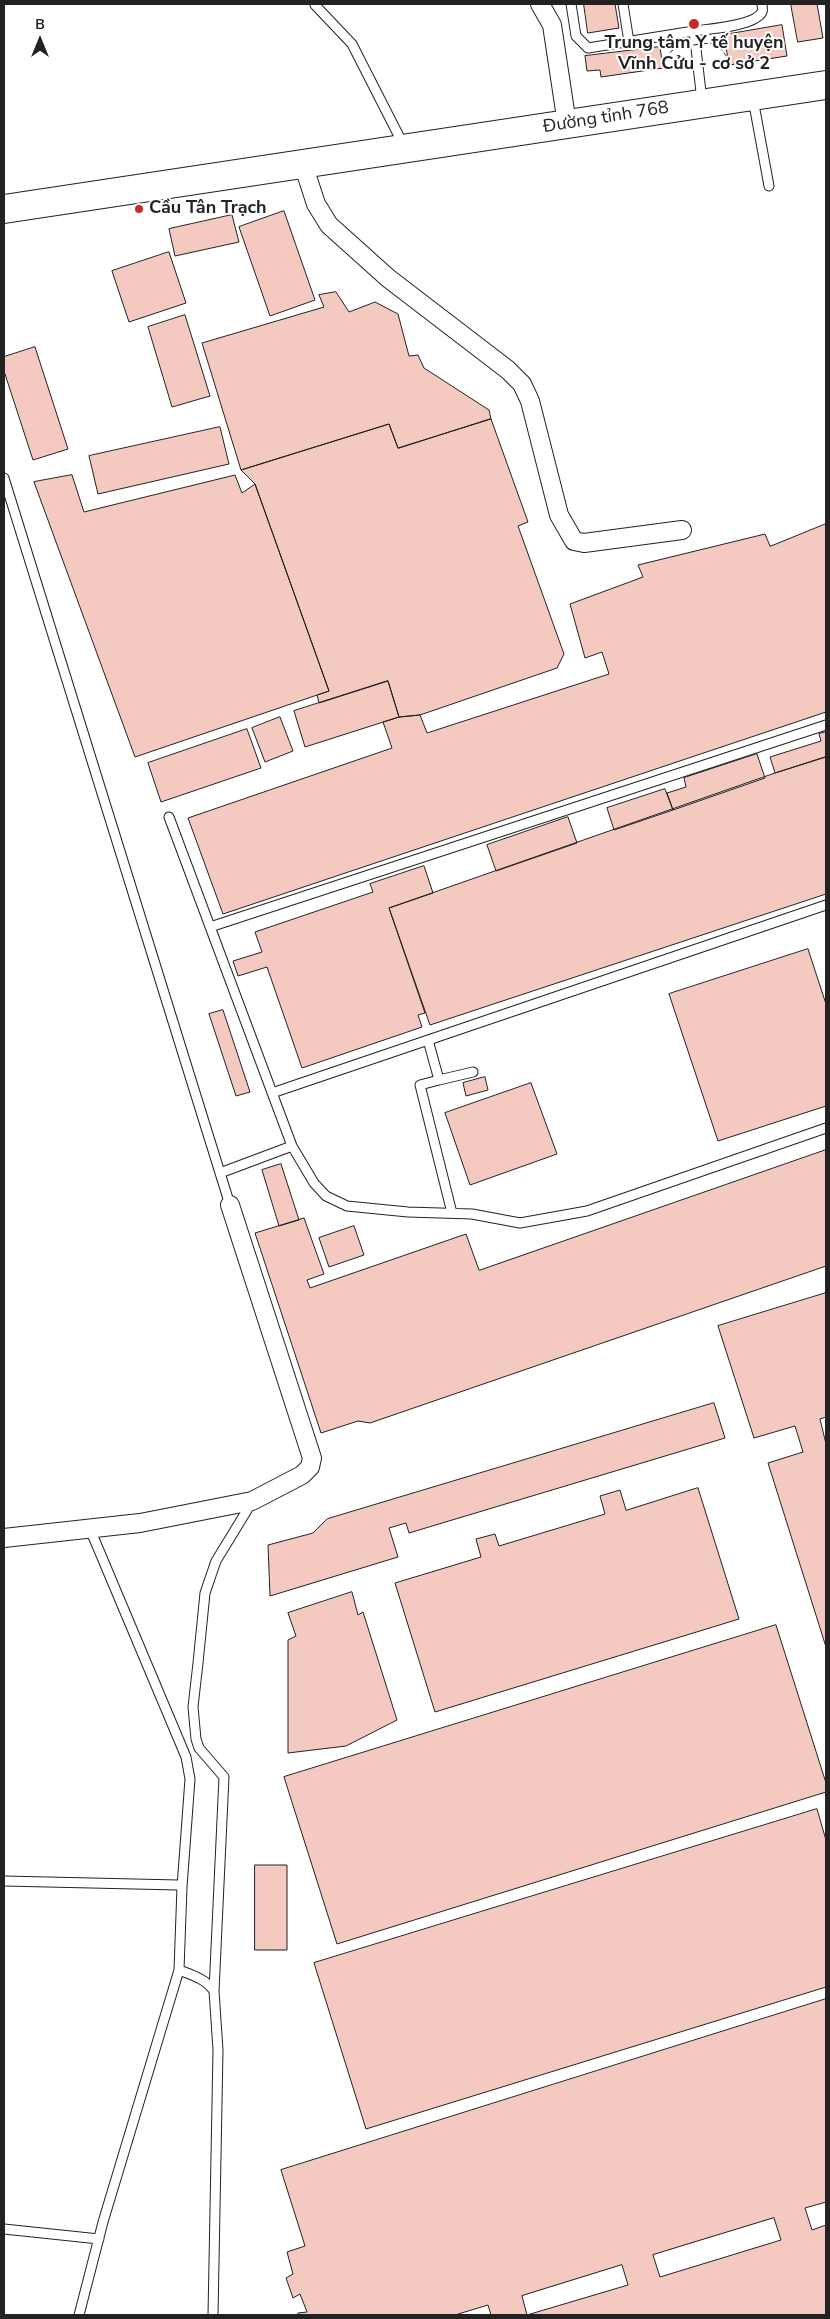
<!DOCTYPE html>
<meta charset="utf-8">
<style>
body{margin:0}
#map{position:relative;width:830px;height:2319px;overflow:hidden;background:#fff;font-family:"Nunito Sans",sans-serif}
canvas{display:block}
.frame{position:absolute;inset:0;border:5px solid #222;pointer-events:none}
.north{position:absolute;left:15px;top:15px;width:50px;height:50px;-webkit-text-stroke:4px #fff;paint-order:stroke;rotate:0deg;font-size:14px;font-weight:700;line-height:20px;text-align:center;color:#222}
.north::after{content:'';display:block;margin:auto;width:18px;height:22px;background:#222;clip-path:polygon(50% 0,100% 100%,50% 72%,0 100%)}
</style>
<div id="map">
<canvas width="830" height="2319"></canvas>
<div class="frame"></div>
<div class="north">B</div>
</div>
<script>
const c = document.querySelector('canvas').getContext('2d');
c.lineJoin = 'round';
function fill(path, color) { c.fillStyle = color; c.fill(path, 'evenodd'); }
function stroke(path, color, width, dash) { c.strokeStyle = color; c.lineWidth = width; c.lineCap = dash ? 'butt' : 'round'; c.setLineDash(dash || []); c.stroke(path); }
function label(font, color, halo, rows, align = 'center') {
  c.font = font + ' "Nunito Sans",sans-serif'; c.lineWidth = 4; c.setLineDash([]); c.textBaseline = 'middle'; c.strokeStyle = halo; c.fillStyle = color; for (const [text, x, y, turn = 0] of rows) {
    c.save(); c.translate(x, y); c.rotate((+turn || 0) * Math.PI / 180); c.textAlign = isNaN(turn) ? turn : align; if (halo) c.strokeText(text, 0, 0); c.fillText(text, 0, 0); c.restore();
  }
}
const building = new Path2D(`
 M584,4h31l4,24 -31,5z
 M791,4h26l6,34 -25,4z
 M782,25l5,31 -58,9 -5,-30z
 M660,47l3,21 -62,9 -1,-7 -13,1 -2,-15z
 M284,211l31,89 -45,16 -31,-89z
 M232,215l7,27 -64,14 -6,-27z
 M169,252l17,51 -57,19 -17,-51z
 M336,292l13,20 26,-10 23,12 11,42 9,-1 6,13 65,42 2,9 -93,29 -9,-24 -148,46 -39,-127 122,-36 -5,-12z
 M185,315l25,81 -38,11 -24,-80z
 M35,347l33,102 -35,11 -29,-89v-14z
 M491,419l37,103 -10,4 46,128 -7,14 -137,47 -21,2 -11,-36 -69,22 -2,-8 12,-4 -74,-207 -14,-14 148,-46 9,24z
 M220,427l9,37 -131,30 -9,-38z
 M72,475l12,37 151,-37 7,18 13,-9 74,207 -194,66 -101,-275z
 M826,524v188l-603,202 -35,-96 204,-70 -9,-26 16,-5 21,-2 7,18 182,-59 -7,-22 -17,6 -15,-54 73,-27 -5,-12 127,-31 5,12z
 M388,681l11,36 -94,30 -11,-36z
 M280,717l13,34 -28,11 -13,-34z
 M247,729l14,39 -100,34 -13,-39z
 M826,732v25l-51,16 -5,-16 51,-16 -2,-7z
 M757,754l8,24 -92,32 -6,-17 19,-6 -2,-9z
 M826,757v137l-396,131 -41,-117 386,-135z
 M665,789l8,21 -59,20 -7,-22z
 M568,817l9,26 -81,28 -9,-26z
 M424,866l9,27 -44,15 36,105 -7,2 4,12 -120,41 -35,-101 -29,9 -5,-15 29,-9 -7,-20 118,-40 -3,-8z
 M808,949l18,55v102l-108,35 -49,-147z
 M223,1010l27,82 -14,4 -27,-82z
 M485,1077l3,13 -22,6 -3,-13z
 M531,1083l26,71 -87,31 -25,-72z
 M826,1150v116l-456,157 -12,-2 -37,12 -66,-200 49,-15 20,56 -17,6 3,8 156,-54 13,36z
 M281,1164l18,56 -20,6 -17,-56z
 M354,1226l10,29 -35,12 -10,-29z
 M826,1293v124l-6,2 6,25v203l-58,-184 35,-11 -8,-26 -41,12 -36,-112z
 M714,1403l11,35 -316,95 -3,-10 -17,5 9,29 -128,39 -2,-51 45,-12 14,-14z
 M698,1488l41,131 -304,93 -40,-129 86,-26 -5,-18 19,-5 4,12 106,-32 -5,-18 20,-6 6,20z
 M352,1592l6,23 5,-3 34,108 -51,26 -58,7v-113l8,-4 -8,-23z
 M776,1625l50,158v9l-489,152 -53,-167z
 M817,1809l9,31v147l-460,142 -52,-166z
 M255,1865h32v85h-32z
 M826,1999v203l-21,6 7,22 14,-5v90h-335l-3,-10 -33,10h-157v-2l9,-1 -7,-18 -7,4 -7,-20 7,-4 -6,-22 18,-6 -24,-76zM774,2218l7,22 -121,37 -7,-22zM622,2265l6,20 -101,30 -5,-19z`);
const service = new Path2D(`
 M571,4l5,32 12,12 106,-17 8,70
 M623,4l6,38
 M315,5l37,39 52,102
 M694,31c15,-2 61,-5 68,-19 1,-3 0,-6 0,-8
 M753,99l16,87
 M4,478l226,727
 M169,817l123,329 22,37 12,13 21,10 61,6 64,2 48,9 67,-12 239,-83
 M210,927l616,-202
 M428,1040l11,40 -19,5 32,128
 M439,1080l34,-8
 M272,1093l554,-188
 M220,1173l72,-27
 M4,1881l174,4 4,2
 M179,1970c13,5 27,9 35,21l4,59 -5,265
 M214,1991l10,-214 -25,-29 -3,-9 -3,-32 5,-44 7,-70 11,-32 36,-59
 M4,2229l95,10
 M79,2315l24,-93 76,-252 3,-83 8,-108 -4,-22 -96,-228`);
const minor = new Path2D(`
 M540,4l12,21 15,99
 M303,164l13,40 13,21 59,53 120,92 14,14 8,17 29,114 15,26 10,2 98,-13
 M4,1538l136,-15 112,-22 50,-26 8,-8 2,-9 -82,-253`);
const primary = new Path2D(`
 M4,209l822,-124`);
const fence = new Path2D(`
 M663,68l6,-15 8,-6 33,-4 10,5 8,10`);
const markers = [
 [694,24,6,"#c62828"],
 [139,209,5,"#c62828"]
];
const poiNames = [
 ["Trung tâm Y tế huyện",694,44],
 ["Vĩnh Cửu - cơ sở 2",694,65],
 ["Cầu Tân Trạch",149,209,"left"]
];
const streetNames = [
 ["Đường tỉnh 768",606,118,-9]
];
fill(building, '#f3c9c0');
stroke(building, '#222', 1);
stroke(service, '#222', 11);
stroke(minor, '#222', 20);
stroke(primary, '#222', 30);
stroke(service, '#fff', 9);
stroke(minor, '#fff', 18);
stroke(primary, '#fff', 28);
stroke(fence, '#222', 1, [6, 2.5]);
for (const [x, y, r, color] of markers) { const dot = new Path2D(); dot.arc(x, y, r, 0, 2 * Math.PI); c.fillStyle = color; c.fill(dot); stroke(dot, '#fff', 2); }
label('bold 18px', '#222', '#fff', poiNames);
label('18px', '#222', '#fff', streetNames);
</script>
